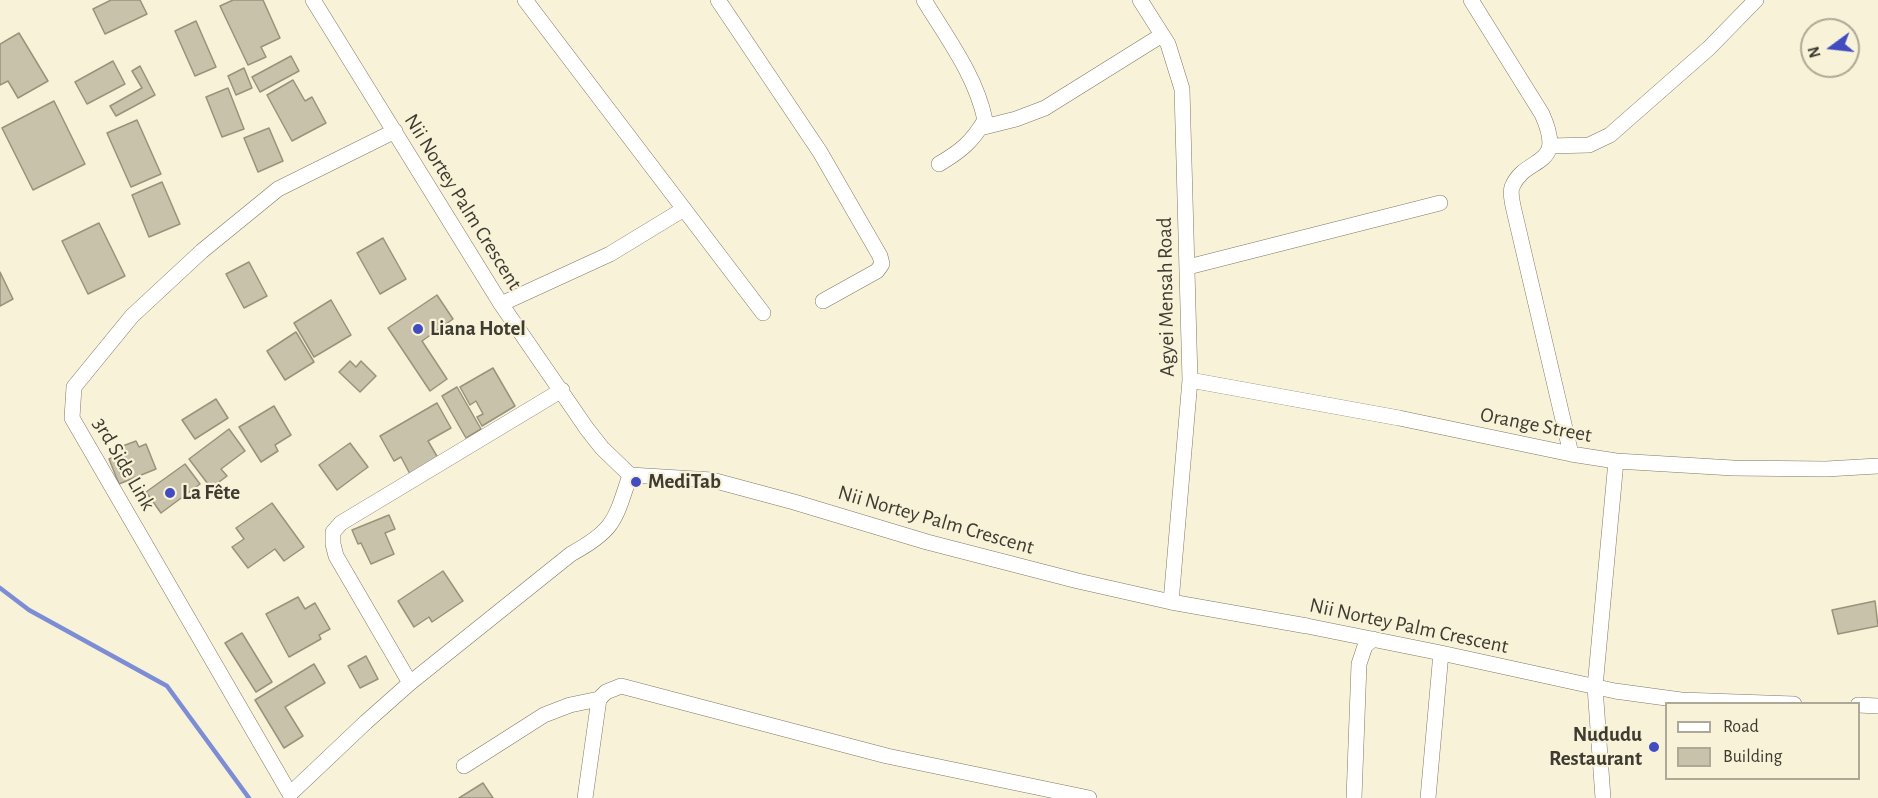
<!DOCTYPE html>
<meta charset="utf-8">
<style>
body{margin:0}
#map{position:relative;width:1878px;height:798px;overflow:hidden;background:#f8f2d8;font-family:"Alegreya Sans",sans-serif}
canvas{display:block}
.legend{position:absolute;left:1665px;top:702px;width:195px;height:78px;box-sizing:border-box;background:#f8f2d8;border:2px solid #aea996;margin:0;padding:8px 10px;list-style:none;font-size:18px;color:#3e3c32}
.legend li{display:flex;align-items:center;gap:12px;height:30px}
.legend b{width:30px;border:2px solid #aea996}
.north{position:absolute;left:1800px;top:18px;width:60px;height:60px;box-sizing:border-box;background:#f8f2d8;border:2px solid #aea996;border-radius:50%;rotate:255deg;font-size:16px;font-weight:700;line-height:24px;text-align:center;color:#3e3c32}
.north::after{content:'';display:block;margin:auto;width:21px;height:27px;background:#414cc0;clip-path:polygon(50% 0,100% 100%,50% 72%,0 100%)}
</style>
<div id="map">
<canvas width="1878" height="798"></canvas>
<ul class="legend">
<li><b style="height:8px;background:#fff"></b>Road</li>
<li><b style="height:16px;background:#c9c2aa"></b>Building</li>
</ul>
<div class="north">N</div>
</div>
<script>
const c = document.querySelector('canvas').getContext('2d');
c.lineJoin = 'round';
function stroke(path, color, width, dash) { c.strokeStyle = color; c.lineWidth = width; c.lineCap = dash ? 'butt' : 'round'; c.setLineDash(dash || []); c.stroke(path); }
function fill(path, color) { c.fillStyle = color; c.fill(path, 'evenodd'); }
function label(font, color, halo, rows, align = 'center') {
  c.font = font + ' "Alegreya Sans",sans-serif'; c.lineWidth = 4.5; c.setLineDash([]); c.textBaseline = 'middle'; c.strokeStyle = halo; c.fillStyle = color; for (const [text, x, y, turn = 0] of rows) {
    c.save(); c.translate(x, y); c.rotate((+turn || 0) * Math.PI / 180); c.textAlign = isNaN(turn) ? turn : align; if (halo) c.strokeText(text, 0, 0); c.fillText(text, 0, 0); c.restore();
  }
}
const stream = new Path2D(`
 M0,588l29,22 138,76 82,112`);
const building = new Path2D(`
 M111,0h29l7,14 -42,20 -12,-25z
 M233,0h30l17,38 -19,9 5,10 -18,8 -28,-59z
 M196,21l20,46 -21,9 -20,-45z
 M19,33l29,48 -30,17 -10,-17 -8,4v-41z
 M291,56l8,15 -39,21 -8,-15z
 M113,61l12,23 -38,20 -12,-22z
 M140,66l15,29 -39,21 -6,-10 32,-18 -10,-17z
 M244,68l8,20 -16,7 -8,-19z
 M293,80l12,21 7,-4 14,26 -34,18 -25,-46z
 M228,88l16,41 -22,8 -16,-40z
 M54,101l31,63 -52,26 -31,-62z
 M137,120l24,54 -30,13 -24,-54z
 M269,128l14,33 -25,11 -14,-34z
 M162,182l18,42 -31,13 -17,-42z
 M99,223l26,53 -37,18 -26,-53z
 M383,238l23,41 -26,15 -23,-41z
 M249,262l18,34 -23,12 -18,-34z
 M0,272l13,27 -13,7z
 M437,295l16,24 -31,22 25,38 -17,12 -42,-63z
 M331,300l20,35 -37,22 -20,-34z
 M296,332l18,30 -29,18 -18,-29z
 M350,361l6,6 5,-6 15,15 -16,16 -21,-20z
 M493,368l22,38 -33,20 -5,-9 6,-3 -7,-13 -6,4 -10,-18z
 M457,387l24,42 -15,9 -24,-42z
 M216,399l12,19 -33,21 -13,-19z
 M437,403l14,25 -23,13 10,17 -28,16 -9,-17 -7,4 -14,-25z
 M274,406l17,29 -16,10 3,6 -17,11 -22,-35z
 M229,429l16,22 -24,18 6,7 -16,12 -22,-29z
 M136,441l3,6 7,-3 10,25 -37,15 -10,-25 13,-5 -2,-7z
 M350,443l18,24 -31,23 -18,-25z
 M185,464l15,20 -39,29 -15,-21z
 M272,503l32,44 -20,14 -9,-12 -27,19 -16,-21 12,-8 -8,-11z
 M389,515l6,14 -10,4 9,21 -23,10 -10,-21 -3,1 -6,-14z
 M443,571l20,30 -31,21 -3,-5 -15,10 -16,-26z
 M298,597l7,12 10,-6 15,26 -11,6 2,4 -32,18 -23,-43z
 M1875,601l3,25 -40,8 -6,-24z
 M242,633l30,49 -16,10 -31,-49z
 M366,656l12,23 -18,9 -12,-22z
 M314,664l11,19 -40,24 18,29 -19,12 -29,-48z
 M483,783l10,15h-34z`);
const street = new Path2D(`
 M313,0l188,304 86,125 15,19 28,27 82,5 82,22 133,40 151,39 93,21 136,24 134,27 174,38 66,9 113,4
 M525,0l238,313
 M718,0l102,152 60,104 2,8 -5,7 -54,30
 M924,0c23,38 52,76 61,120 -13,22 -24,31 -46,44
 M1140,0l28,44 14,45 8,291 -19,222
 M1471,0l71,114c25,56 -16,40 -30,73 -2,6 0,13 1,19l58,248
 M980,128l36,-9 29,-11 117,-73
 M395,131l-117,58 -76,62 -70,65 -58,71 -2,31 218,376 76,-72 44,-39
 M1550,146l39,-1 21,-10 99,-87 47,-48
 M1188,267l252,-64
 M501,304l109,-50 74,-45
 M1190,380l209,38 172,36 45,7 117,7 93,1 52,-3
 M562,390l-221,133 -8,9v12l3,12 74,127 161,-129c44,-24 44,-34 59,-79
 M1858,705l20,1
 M464,766l80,-51 26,-10 29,-6
 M585,798l14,-99 7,-7 15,-6 266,70 202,42
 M1354,798l5,-134 6,-18 8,-7
 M1428,798l13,-145
 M1603,798l-8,-111 21,-226`);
const markers = [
 [418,329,6,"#414cc0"],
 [636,482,6,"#414cc0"],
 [170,493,6,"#414cc0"],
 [1654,747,6,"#414cc0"]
];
const streetNames = [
 ["Nii Nortey Palm Crescent",463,202,58],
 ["Agyei Mensah Road",1166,297,-91],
 ["Orange Street",1536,425,11],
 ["3rd Side Link",124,464,60],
 ["Nii Nortey Palm Crescent",936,520,16],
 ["Nii Nortey Palm Crescent",1409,626,12]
];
const poiNames = [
 ["Liana Hotel",430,329],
 ["MediTab",648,482],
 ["La Fête",182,493],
 ["Nududu",1642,735,"right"],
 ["Restaurant",1642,759,"right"]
];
stroke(stream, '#7d8dd5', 4.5);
fill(building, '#c9c2aa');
stroke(building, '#99937b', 1.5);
stroke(street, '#7f7963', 16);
stroke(street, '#fff', 15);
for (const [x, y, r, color] of markers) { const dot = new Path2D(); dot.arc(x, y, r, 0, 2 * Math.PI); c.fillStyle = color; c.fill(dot); stroke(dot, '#f8f2d8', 2); }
label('21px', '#3e3c32', '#f8f2d8', streetNames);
label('bold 21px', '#3e3c32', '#f8f2d8', poiNames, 'left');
</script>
